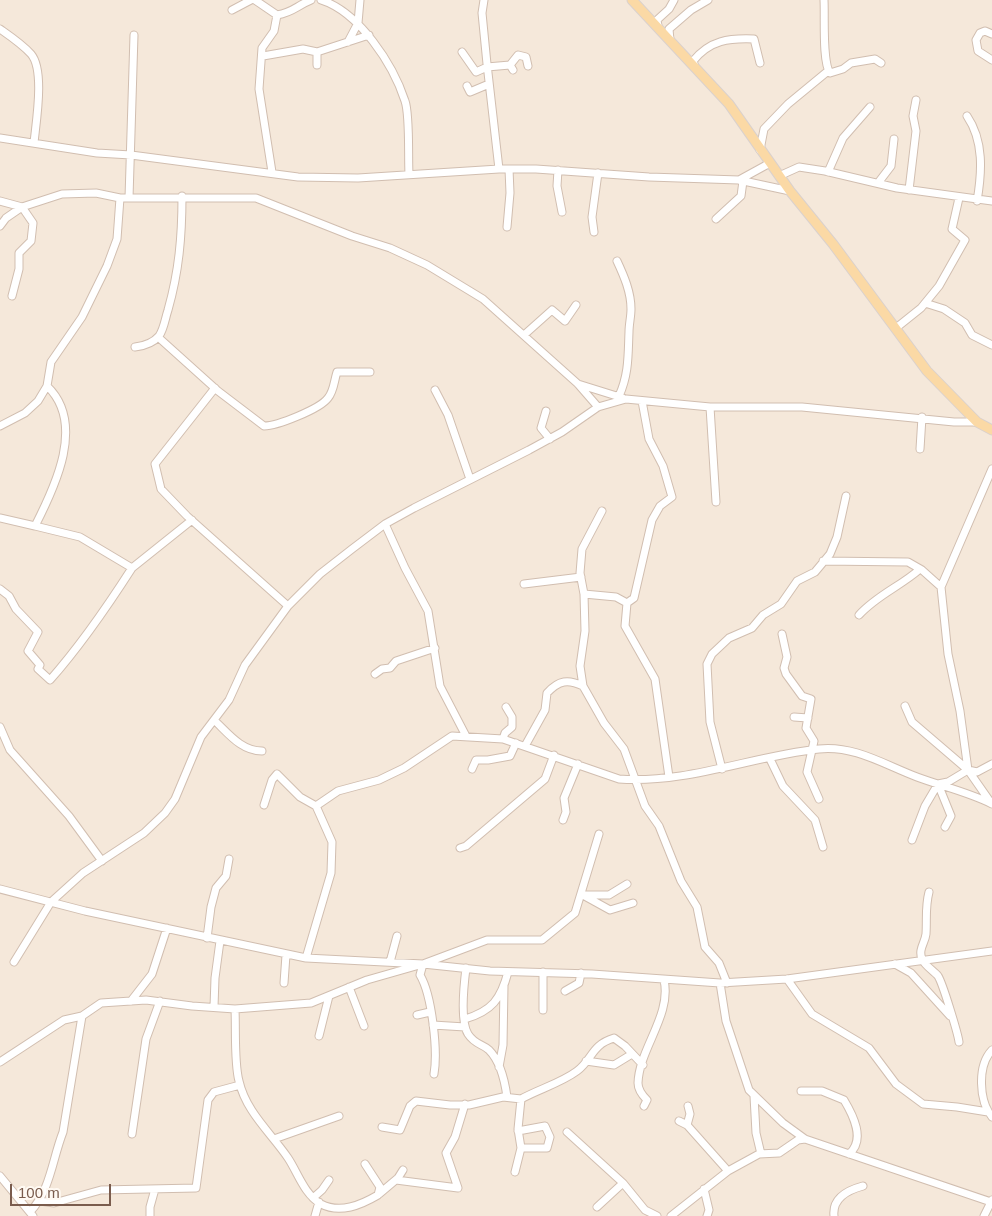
<!DOCTYPE html>
<style>
body{margin:0}
#map{position:relative;width:992px;height:1216px;overflow:hidden;background:#fdf6ec;font-family:Arial,sans-serif}
canvas{display:block}
.scale{position:absolute;left:10px;top:1184px;width:101px;height:22px;box-sizing:border-box;border:2px solid #7a5c4d;border-top:0;padding-left:6px;font-size:15px;line-height:18px;white-space:nowrap;color:#7a5c4d;-webkit-text-stroke:4px #fffaf3;paint-order:stroke}
</style>
<div id="map">
<canvas width="992" height="1216"></canvas>
<div class="scale">100 m</div>
</div>
<script>
const c = document.querySelector('canvas').getContext('2d');
c.lineJoin = 'round';
function fill(path, color) { c.fillStyle = color; c.fill(path, 'evenodd'); }
function stroke(path, color, width, dash) { c.strokeStyle = color; c.lineWidth = width; c.lineCap = dash ? 'butt' : 'round'; c.setLineDash(dash || []); c.stroke(path); }
const residential = new Path2D(`
 M0,0h992v1216h-992z`);
const minor = new Path2D(`
 M255,0l22,15c17,-3 19,-9 34,-15
 M321,0c38,12 72,64 84,101 5,14 3,56 4,73
 M484,0l-2,13 5,51 12,105
 M824,0c1,17 -2,62 6,73l13,-4 8,-6 24,-4 6,4
 M232,10l19,-10
 M658,26l-1,-6 12,-11 5,-9
 M0,29c10,7 22,15 31,25 14,16 5,68 3,89
 M992,34l-7,-3 -5,2 -4,7 2,11 14,9
 M670,40l-1,-11 22,-19 17,-10
 M348,42l10,-19 2,-23
 M317,52v13
 M462,52l14,20 11,-5 23,-2 3,5
 M263,56l40,-7 14,3 52,-17
 M510,65l8,-10 8,2 2,9
 M695,67l-2,-6c17,-21 36,-23 61,-22l6,24
 M467,86l3,6 19,-8
 M967,116c17,25 15,56 10,85
 M0,138l97,15 34,2 167,22 60,1 141,-9h37l113,8 90,3 51,11
 M760,150l4,-21 24,-25 40,-33
 M558,170l-1,16 5,26
 M272,172l-13,-83 3,-41 12,-17 3,-16
 M828,172l15,-34 27,-31
 M779,176l20,-9 26,4 72,17 95,13
 M739,180l31,-17
 M878,183l13,-17 3,-27
 M909,190l7,-59 -3,-15 3,-16
 M129,198l5,-163
 M0,201l22,6 11,16 -2,18 -12,12v16l-7,27
 M716,219l25,-23 2,-15
 M0,226l6,-8 16,-11 40,-13 34,-1 24,5h136l96,38 38,12 37,17 56,34 95,85 20,23
 M507,227l3,-34 -1,-24
 M594,232l-2,-15 6,-44
 M617,261c7,15 14,31 14,48 0,8 -2,15 -2,23 -1,23 0,42 -10,64
 M925,303l19,6 21,14 7,12 20,10
 M896,328l25,-20 18,-22 26,-46 -13,-11 7,-31
 M524,335l28,-25 13,11 11,-16
 M158,337l60,54 46,35c13,0 56,-17 64,-28 6,-7 6,-17 9,-26h33
 M135,347c9,-1 18,-4 24,-11 5,-7 6,-17 9,-26 11,-39 14,-73 14,-114
 M578,384l45,14
 M215,388l-60,76 6,25 26,27 101,90
 M435,390l13,25 22,64
 M710,407l6,95
 M546,411l-5,17 9,11
 M0,426l25,-13 13,-12 9,-15 4,-24 31,-45 25,-51 10,-27 3,-41
 M920,449l2,-32
 M602,511l-20,38 -2,24 4,21 1,37 -5,35 3,20 21,37 20,26 21,57 14,20 22,55 16,26 8,40 14,16 8,20
 M0,518l35,8c20,-39 51,-103 12,-140
 M385,524l20,44 23,43 12,75 26,50
 M35,526l45,11 52,31 60,-48
 M823,561l85,1 14,8 19,17
 M524,584l57,-7
 M0,589l9,7 7,13 22,23 -10,19 12,14 -2,4 12,11c31,-35 57,-73 82,-112
 M584,594l32,3 11,6 7,-5 18,-78 8,-14 12,-9 -9,-31 -14,-27 -7,-38
 M627,603l-2,23 30,53 14,98
 M859,615c18,-20 42,-29 61,-46
 M782,634l5,23 -3,11 2,6 16,22 9,3 -5,29 8,13 -7,31 12,27
 M375,674l7,-5 8,-1 6,-7 39,-13
 M905,706l7,16 56,48 23,33
 M794,717l14,1
 M214,720c14,13 27,31 48,31
 M0,727l10,23 59,66 33,45
 M503,739l2,-6 7,-6v-10l-6,-10
 M525,746l20,-36 2,-17c12,-13 21,-14 36,-7
 M770,759l13,27 32,34 8,27
 M472,769l4,-9h12l22,-4 6,-13
 M722,769l-12,-47 -3,-58 5,-10 17,-16 23,-10 11,-13 18,-11 16,-23 18,-9 15,-18 7,-17 9,-41
 M968,770l-8,-59 -12,-57 -7,-67 51,-118
 M938,784l13,32 -6,11
 M264,805l8,-25 5,-6 23,23 16,9 16,36 -1,31 -25,85
 M316,806l22,-15 41,-11 25,-12 48,-32 51,3 116,40c68,5 133,-23 200,-30 35,-4 66,16 98,28 24,9 51,15 75,27
 M563,820l3,-8 -2,-14 14,-34
 M912,840l13,-34 13,-22 10,-2 20,-12 9,2 15,-8
 M460,848l6,-2 79,-67 9,-24
 M0,889l85,22 221,47 117,6 67,7 102,3 128,9 67,-4 205,-28
 M929,892c-4,15 -2,27 -3,42 -1,9 -8,15 -4,25 3,7 12,12 16,17 5,8 20,58 21,66
 M581,894l29,16 23,-7
 M584,895h25l18,-11
 M207,938l4,-31 5,-19 10,-12 3,-17
 M14,962l37,-60 32,-29 61,-40 21,-20 10,-14 26,-62 28,-37 16,-35 43,-59 32,-32 32,-25 33,-25 29,-16 115,-58 33,-18 36,-25 28,-8 84,8h92l152,15h23
 M390,962l7,-26
 M423,964l-3,11c12,20 18,76 14,99
 M895,964l16,9 39,43
 M466,968c-2,16 -6,53 2,66 7,11 15,10 21,16 11,11 16,32 18,47
 M543,972v38
 M787,979l25,35 57,34 27,36 27,20 34,3 31,5
 M284,983l2,-28
 M720,983l6,38 23,69 34,33 22,16 186,63
 M349,987l15,39
 M565,991l14,-8 2,-10
 M131,1001l21,-27 15,-46
 M214,1007l1,-29 5,-37
 M235,1009c1,20 -1,54 4,72 7,31 32,52 49,77 10,15 16,36 33,46 19,10 40,1 57,-9l2,-8 -15,-23
 M417,1015l13,-3
 M465,1019c27,-8 36,-20 43,-47
 M433,1025l32,2
 M319,1036l10,-40
 M992,1050c-15,16 -13,51 0,67
 M586,1061l28,4 18,-11
 M0,1062l64,-42 18,-4 19,-13 45,-3 46,6 43,3 76,-6 56,-23 56,-16 64,-24h55l33,-27 24,-79
 M499,1067l4,-22 1,-59
 M801,1091h21l22,9c9,15 22,40 5,54
 M754,1096l2,37 5,21
 M644,1106l3,-6c-5,-5 -9,-10 -9,-17 1,-34 34,-68 26,-103
 M679,1121l8,4 41,46
 M687,1125l3,-11 -2,-8
 M382,1127l18,3 10,-24 6,-5 34,4h19l34,-8 18,2
 M518,1131l27,-5 5,11 -3,11h-26
 M567,1132l56,51 22,27 12,6
 M132,1134l14,-95 14,-38
 M274,1139l65,-23
 M515,1172l6,-24 -3,-19 3,-30c18,-10 40,-16 56,-28 16,-12 14,-26 37,-33l11,8 18,19
 M0,1176l33,40
 M396,1180l62,8 -12,-35 9,-16 10,-33
 M704,1189l5,21 -2,6
 M379,1194l19,-16 5,-8
 M313,1198l9,-8 7,-10
 M40,1201l14,2 47,-13 95,-2 12,-88 6,-8 26,-7
 M597,1207l26,-24
 M30,1212c21,-23 22,-52 33,-80l19,-116
 M150,1216v-9l5,-18
 M315,1216l4,-14
 M671,1216l57,-45 31,-17 20,-1 19,-13 7,-1
 M834,1216c-2,-18 14,-26 29,-30
 M984,1216l8,-16`);
const major = new Path2D(`
 M632,0l97,104 61,87 43,53 94,127 50,51 15,8`);
fill(residential, '#f5e8da');
stroke(minor, '#d1beb0', 9);
stroke(major, '#dad1cd', 11);
stroke(minor, '#fff', 7);
stroke(major, '#fbd9a5', 9);
</script>
